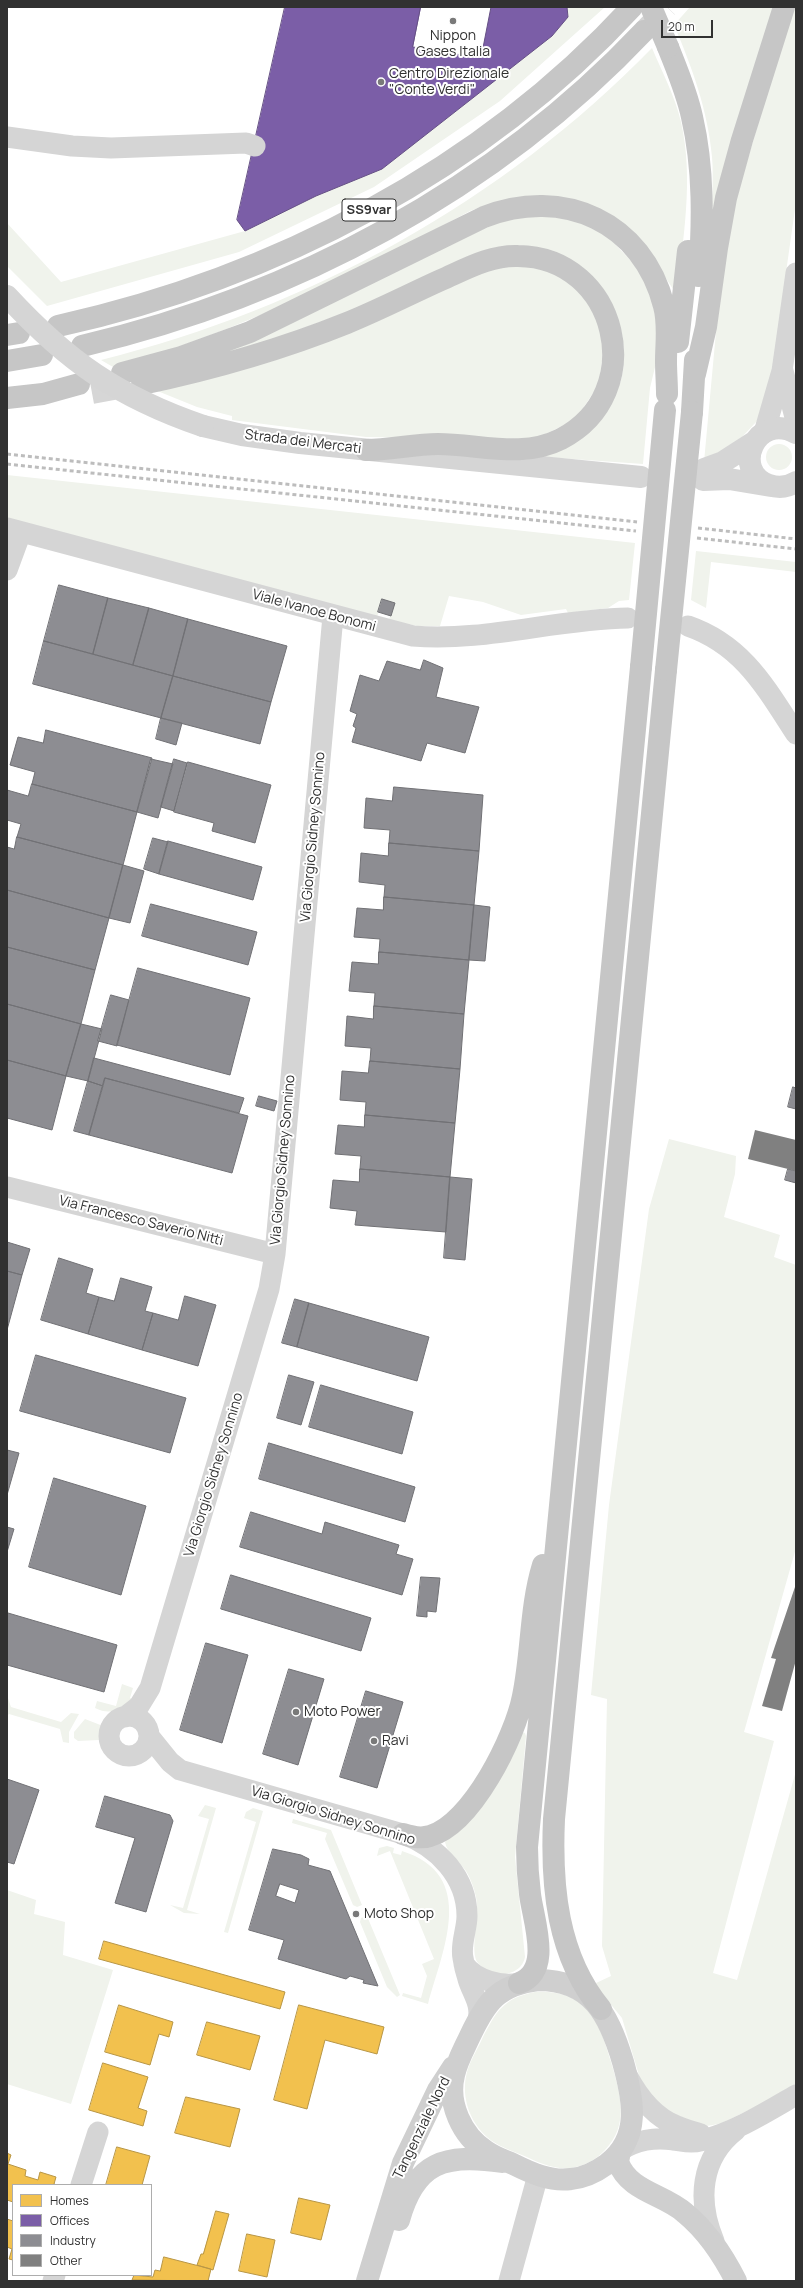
<!DOCTYPE html>
<style>
body{margin:0}
#map{position:relative;width:803px;height:2288px;overflow:hidden;background:#fff;font-family:Manrope,sans-serif}
canvas{display:block}
.frame{position:absolute;inset:0;border:8px solid #313131;pointer-events:none}
.legend{position:absolute;left:12px;top:2184px;width:140px;height:92px;box-sizing:border-box;background:#fff;border:1px solid #adadad;margin:0;padding:5px 7px;list-style:none;font-size:12px;color:#313131}
.legend li{display:flex;align-items:center;gap:8px;height:20px}
.legend b{width:20px;border:1px solid #adadad}
.scale{position:absolute;left:661px;top:20px;width:52px;height:18px;box-sizing:border-box;border:2px solid #313131;border-top:0;padding-left:5px;font-size:12px;line-height:14px;white-space:nowrap;color:#313131;-webkit-text-stroke:3px #fff;paint-order:stroke}
</style>
<div id="map">
<canvas width="803" height="2288"></canvas>
<div class="frame"></div>
<ul class="legend">
<li><b style="height:11px;background:#f2c14e"></b>Homes</li>
<li><b style="height:11px;background:#7b5ea7"></b>Offices</li>
<li><b style="height:11px;background:#8d8d92"></b>Industry</li>
<li><b style="height:11px;background:#808080"></b>Other</li>
</ul>
<div class="scale">20 m</div>
</div>
<script>
const c = document.querySelector('canvas').getContext('2d');
c.lineJoin = 'round';
function fill(path, color) { c.fillStyle = color; c.fill(path, 'evenodd'); }
function stroke(path, color, width, dash) { c.strokeStyle = color; c.lineWidth = width; c.lineCap = dash ? 'butt' : 'round'; c.setLineDash(dash || []); c.stroke(path); }
function label(font, color, halo, rows, align = 'center') {
  c.font = font + ' Manrope,sans-serif'; c.lineWidth = 4; c.setLineDash([]); c.textBaseline = 'middle'; c.strokeStyle = halo; c.fillStyle = color; for (const [text, x, y, turn = 0] of rows) {
    c.save(); c.translate(x, y); c.rotate((+turn || 0) * Math.PI / 180); c.textAlign = isNaN(turn) ? turn : align; if (halo) c.strokeText(text, 0, 0); c.fillText(text, 0, 0); c.restore();
  }
}
const green = new Path2D(`
 M567,7h38l-105,94 -126,86 -135,65 -192,54 -40,-40v-43l54,59 184,-51 71,-35 66,-27 170,-133 16,-19z
 M690,7h86l-63,215c-2,-22 1,-43 -1,-65 -4,-46 -20,-90 -38,-132z
 M793,7h3v195l-24,169 -14,49 -16,17 -38,25 12,-130 16,-120z
 M652,48c10,24 23,48 29,74 13,57 2,116 -4,173l-16,-24 -115,-75c-28,0 -50,5 -76,15 -114,62 -232,122 -357,156l-12,-7c208,-52 401,-158 551,-312z
 M518,215l52,3 35,16 35,36 17,44 -1,49 -6,25 -7,76 -99,-7c18,-16 35,-32 52,-48 6,-5 16,-11 20,-18 8,-12 8,-29 8,-42 -4,-56 -46,-98 -101,-103l-278,104 -40,7 251,-117z
 M510,265l28,2 27,12 22,20 18,39 -6,46 -23,35 -40,20 -170,-2 -134,-17v-4l-35,-9 -42,-17 331,-119z
 M766 457a13 13 0 1 1 26 0a13 13 0 1 1-26 0Z
 M7,475l628,68 -6,57 -10,1 -11,7 -40,5 -2,-4 -45,6 -38,-13 -34,-6 -9,30h-23l-28,-6 5,-17 -12,-3 -5,17 -370,-99z
 M696,551l100,11v10l-85,-10 -5,46 -15,-8z
 M669,1139l67,17 -1,18 -11,43 56,18 -6,22 22,8v283l-52,184 30,9 -61,232 24,7 59,-209v314l-20,12 -54,26 -9,2 -7,1 -37,-10 -28,-34 -19,-64 -28,-34 17,-8 -9,-30 5,-247 -16,-4 18,-190 40,-296z
 M122,1684l11,4 -3,10 3,1c-12,10 -22,17 -38,9l2,-7 19,5z
 M7,1695l4,12 50,15 10,-9 8,1 -10,18v11l-6,-1 -3,-13 -51,-15 -2,2z
 M85,1719l18,7 -4,14 -21,1 -4,-3v-6z
 M522,1732l3,1 1,3 -11,121 10,100c-3,15 -17,17 -30,19 -5,-4 -13,-8 -17,-13 -9,-10 2,-49 -2,-66 -2,-9 -5,-18 -10,-26 -6,-9 -19,-17 -21,-29z
 M205,1805l11,3 -29,102 13,4 -16,-1 -14,-8 13,3 26,-89 -11,-3z
 M253,1808l10,3 -35,122 -4,-1 32,-110 -12,-4 2,-6z
 M293,1819l38,11 31,75 -5,2 -4,-2 -28,-66 2,-6 -35,-10z
 M387,1846l7,2 -1,5 8,2 1,-4c76,24 41,98 26,153l-26,-8 1,-3 18,5 6,-22 -5,-12 12,-5 -44,-108 -13,5 2,-8z
 M7,1890l29,10 -2,14 31,8 -2,33 50,15 -42,134 -64,-20z
 M367,1916l33,79 -3,2 -10,-10 -27,-65 1,-4z
 M535,1992c13,-1 28,1 39,7 23,13 30,40 37,63 9,31 19,62 -6,88 -9,10 -21,16 -34,18 -18,2 -33,-6 -49,-13 -10,-4 -21,-8 -30,-14 -21,-15 -32,-43 -25,-69 3,-11 10,-22 15,-33 14,-27 21,-41 53,-47z`);
const homes = new Path2D(`
 M104,1941l181,51 -5,17 -181,-50z
 M119,2005l54,17 -4,15 -10,-3 -9,31 -45,-13z
 M299,2005l85,22 -7,27 -52,-14 -18,69 -33,-9z
 M207,2022l53,14 -10,34 -53,-15z
 M103,2063l45,14 -10,31 9,3 -4,15 -54,-16z
 M186,2097l54,12 -10,38 -55,-14z
 M117,2147l33,9 -8,29h-36z
 M7,2153l4,2 -3,9 18,6 -1,6 13,4 2,-8 16,5 -2,7 3,1h-44v17l-6,-2z
 M299,2198l31,7 -9,35 -30,-7z
 M216,2211l13,3 -16,56 -16,-5 4,-11h2z
 M7,2219l6,2v39l-4,-1 3,-10 -5,-2z
 M247,2234l28,6 -8,37 -28,-6z
 M164,2257l47,12 -3,12 -76,-1 2,-5 19,2 2,-7 5,1z`);
const offices = new Path2D(`
 M285,7h282l1,10 -16,19 -170,133 -66,27 -71,35 -8,-11z
 M421,7h70l-10,51 -68,-11z`);
const industry = new Path2D(`
 M59,585l49,13 -15,56 -49,-13z
 M108,598l41,10 -16,57 -40,-11z
 M382,599l13,4 -4,13 -13,-4z
 M149,608l39,11 -15,57 -40,-11z
 M188,619l99,27 -16,56 -98,-26z
 M44,641l129,35 -12,42 -128,-34z
 M424,660l19,8 -7,29 43,10 -14,46 -38,-10 -6,18 -69,-19 4,-14 -3,-2 4,-12 -7,-3 10,-36 19,6 8,-20 33,9z
 M173,676l98,26 -11,42 -99,-26z
 M161,718l21,5 -6,22 -20,-6z
 M46,730l106,28 -15,54 -105,-28 3,-12 -25,-7 8,-28 25,6z
 M151,759l22,5 -15,54 -21,-6z
 M174,759l13,4 -13,48 -13,-4z
 M188,762l83,23 -16,58 -43,-12 2,-8 -40,-11z
 M32,784l105,28 -14,53 -106,-28 4,-13 -14,-4v-30l21,6z
 M394,787l89,8 -4,56 -90,-8 1,-13 -26,-2 2,-30 26,3z
 M17,837l106,28 -14,53 -102,-28v-43l7,2z
 M153,838l15,4 -9,32 -15,-5z
 M168,841l94,26 -9,33 -94,-26z
 M389,843l90,8 -5,54 -90,-8 1,-12 -26,-3 2,-29 27,3z
 M123,865l21,6 -14,52 -21,-5z
 M7,890l102,28 -14,52 -88,-23z
 M384,897l90,8 -5,55 -90,-8 1,-13 -26,-2 3,-29 26,2z
 M151,904l106,28 -9,33 -106,-29z
 M474,905l16,2 -5,54 -16,-1z
 M7,947l88,23 -14,54 -74,-20z
 M379,952l90,8 -5,54 -90,-8 1,-13 -26,-2 3,-29 26,2z
 M138,968l112,30 -20,77 -113,-30z
 M111,995l18,5 -12,46 -19,-5z
 M7,1004l74,20 -15,52 -59,-16z
 M374,1006l90,8 -4,55 -90,-8 1,-13 -26,-2 2,-30 26,3z
 M81,1024l21,5 -14,52 -22,-5z
 M94,1058l150,40 -5,15 -134,-35 -2,8 -15,-5z
 M7,1060l59,16 -14,54 -45,-12z
 M370,1061l90,8 -5,54 -90,-8 1,-13 -26,-2 2,-29 26,2z
 M105,1078l143,38 -16,57 -143,-38z
 M88,1081l15,5 -14,49 -15,-4z
 M793,1087l3,1v21l-8,-2z
 M259,1096l18,5 -3,10 -18,-5z
 M365,1115l90,8 -5,54 -90,-8 1,-13 -26,-2 3,-29 26,2z
 M360,1169l90,8 -4,55 -91,-7 2,-14 -27,-3 3,-28 26,2z
 M788,1169l8,2v12l-11,-3z
 M450,1177l22,2 -7,81 -21,-2z
 M7,1242l23,7 -8,26 -15,-4z
 M59,1258l34,11 -7,24 13,4 -11,37 -47,-14z
 M7,1271l15,4 -15,55z
 M121,1278l31,9 -7,24 8,2 -11,37 -54,-16 11,-37 15,4z
 M185,1296l31,9 -18,61 -56,-16 11,-37 25,7z
 M295,1299l14,4 -12,44 -15,-4z
 M309,1303l120,34 -12,44 -120,-34z
 M36,1355l150,43 -16,55 -150,-42z
 M289,1375l25,7 -13,43 -24,-7z
 M321,1385l92,27 -11,42 -93,-27z
 M269,1443l146,44 -10,35 -146,-43z
 M7,1450l12,3 -12,42z
 M54,1478l92,28 -25,89 -92,-28z
 M251,1512l71,22 3,-12 74,23 -3,9 17,5 -11,36 -162,-48z
 M7,1527l7,2 -7,23z
 M231,1575l140,43 -10,33 -140,-42z
 M421,1577l19,1 -4,34 -9,-1v6l-10,-1z
 M8,1613l109,32 -13,47 -97,-27z
 M206,1643l42,12 -26,88 -42,-13z
 M289,1669l35,10 -26,86 -35,-11z
 M366,1691l37,11 -26,86 -37,-11z
 M7,1779l32,11 -25,74 -7,-2z
 M105,1796l65,19 3,6 -27,91 -31,-9 20,-65 -39,-11z
 M273,1849l28,6 8,4 -1,6 22,6 48,115 -15,-3 1,-3 -14,-4 -4,3 -68,-20 6,-19 -35,-10zM280,1884l19,6 -4,13 -19,-7z`);
const building = new Path2D(`
 M755,1130l41,10v31l-48,-12z
 M796,1584v76l-14,51 -20,-5 14,-47 -5,-1 4,-12z`);
const trunkTunnel = new Path2D(`
 M644,31l23,-24
 M92,393l38,-7`);
const minor = new Path2D(`
 M7,137l65,9 39,2 135,-5 9,3
 M783,371l13,50
 M764,433l18,-62 14,-98
 M7,528l406,108c71,6 143,-17 215,-18
 M7,570l14,-38
 M688,626c55,19 78,62 108,108
 M7,1187l268,67
 M109 1736a20 20 0 1 1 40 0a20 20 0 1 1-40 0Z
 M125,1717l14,-11 11,-18 119,-399 6,-35 58,-638
 M149,1736l21,26 10,8 223,64c35,13 64,43 64,82 0,14 -7,28 -4,42 1,7 3,15 5,21 4,14 14,25 10,41
 M464,1964c11,16 37,23 55,19
 M627,2075c11,21 27,42 50,51 8,4 16,5 24,8
 M620,2151c15,-11 36,-14 53,-11 9,1 18,4 27,1 35,-9 65,-28 96,-46
 M81,2185l17,-53
 M714,2241c-17,-40 -14,-83 22,-111
 M53,2281l2,-6
 M509,2281l29,-106`);
const tertiary = new Path2D(`
 M203,426l39,9 58,8 341,34
 M796,433c-40,-22 -66,38 -27,52 9,3 19,2 27,-3
 M704,469l19,-7 31,-20
 M703,480l26,-1 42,7`);
const secondary = new Path2D(`
 M538,1980c54,0 71,35 85,82 10,36 19,76 -16,102 -11,8 -23,14 -36,15 -20,3 -40,-6 -58,-15 -9,-4 -19,-7 -27,-13 -24,-15 -39,-48 -32,-76 3,-14 10,-26 16,-39 16,-34 28,-51 68,-56z
 M620,2151l-2,11c11,30 46,32 67,51 23,19 38,42 51,68
 M399,2220c16,-58 46,-67 103,-58
 M367,2281l36,-118 35,-73 15,-23`);
const trunk = new Path2D(`
 M668,47c9,23 19,46 24,70 12,52 11,106 7,159
 M58,326c216,-48 423,-155 574,-319
 M7,335l12,-2
 M678,342l10,-91
 M82,346c212,-50 412,-156 562,-315
 M7,361l35,-6
 M122,373l59,-16 69,-25 234,-115c79,-31 159,5 180,89 5,18 2,37 2,55 0,11 1,22 1,33
 M695,374l11,-47 11,-79 9,-50 16,-58 42,-133
 M142,384c71,-15 138,-34 205,-61 32,-13 63,-29 94,-43 25,-11 49,-25 77,-24 100,1 132,137 43,183 -39,20 -82,5 -123,5 -24,0 -48,6 -72,6
 M7,398l36,-4 36,-10
 M692,412l3,-52
 M403,1834c9,3 18,5 27,2 42,-12 85,-99 93,-140 9,-43 7,-89 20,-131
 M519,1983c34,-12 14,-63 11,-89 -2,-16 -3,-31 -3,-47l114,-1180
 M601,2009c-44,-53 -50,-123 -47,-190l112,-1149`);
const rail = new Path2D(`
 M7,454l630,68
 M7,464l629,67
 M698,528l98,11
 M697,538l99,11`);
const tertiaryBridge = new Path2D(`
 M7,296c60,65 111,101 196,130`);
const trunkBridge = new Path2D(`
 M651,7l17,40
 M641,667l24,-257
 M666,670l26,-258`);
const markers = [
 [453,21,4,"#797979"],
 [381,82,4,"#797979"],
 [296,1712,4,"#797979"],
 [374,1741,4,"#797979"],
 [356,1914,4,"#797979"]
];
const shields = [
 [369,210,54]
];
const shieldNames = [
 ["SS9var",369,210]
];
const poiNames = [
 ["Nippon",453,36,"center"],
 ["Gases Italia",453,52,"center"],
 ["Centro Direzionale",389,74],
 ["\"Conte Verdi\"",389,90],
 ["Moto Power",304,1712],
 ["Ravi",382,1741],
 ["Moto Shop",364,1914]
];
const streetNames = [
 ["Strada dei Mercati",303,442,7],
 ["Viale Ivanoe Bonomi",314,611,15],
 ["Via Giorgio Sidney Sonnino",313,837,-85],
 ["Via Giorgio Sidney Sonnino",283,1160,-85],
 ["Via Francesco Saverio Nitti",141,1221,14],
 ["Via Giorgio Sidney Sonnino",214,1475,-73],
 ["Via Giorgio Sidney Sonnino",333,1816,17],
 ["Tangenziale Nord",422,2128,-64]
];
fill(green, '#f0f3ec');
fill(homes, '#f2c14e');
stroke(homes, '#b89645', 1);
fill(offices, '#7b5ea7');
stroke(offices, '#655084', 1);
fill(industry, '#8d8d92');
stroke(industry, '#717175', 1);
fill(building, '#808080');
stroke(trunkTunnel, '#d6d6d6', 22, [22, 11]);
stroke(minor, '#d5d5d5', 21);
stroke(tertiary, '#d5d5d5', 22);
stroke(secondary, '#cfcfcf', 22);
stroke(trunk, '#c6c6c6', 22);
stroke(rail, '#bdbdbd', 3, [4, 3]);
stroke(tertiaryBridge, '#d5d5d5', 22);
stroke(trunkBridge, '#c6c6c6', 22);
for (const [x, y, r, color] of markers) { const dot = new Path2D(); dot.arc(x, y, r, 0, 2 * Math.PI); c.fillStyle = color; c.fill(dot); stroke(dot, '#fff', 1.5); }
for (const [x, y, w] of shields) { const box = new Path2D(); box.roundRect(x - w / 2, y - 11, w, 22, 3); c.fillStyle = '#fff'; c.fill(box); stroke(box, '#313131', 1); }
label('bold 13px', '#313131', null, shieldNames);
label('14px', '#313131', '#fff', poiNames, 'left');
label('14px', '#313131', '#fff', streetNames);
</script>
